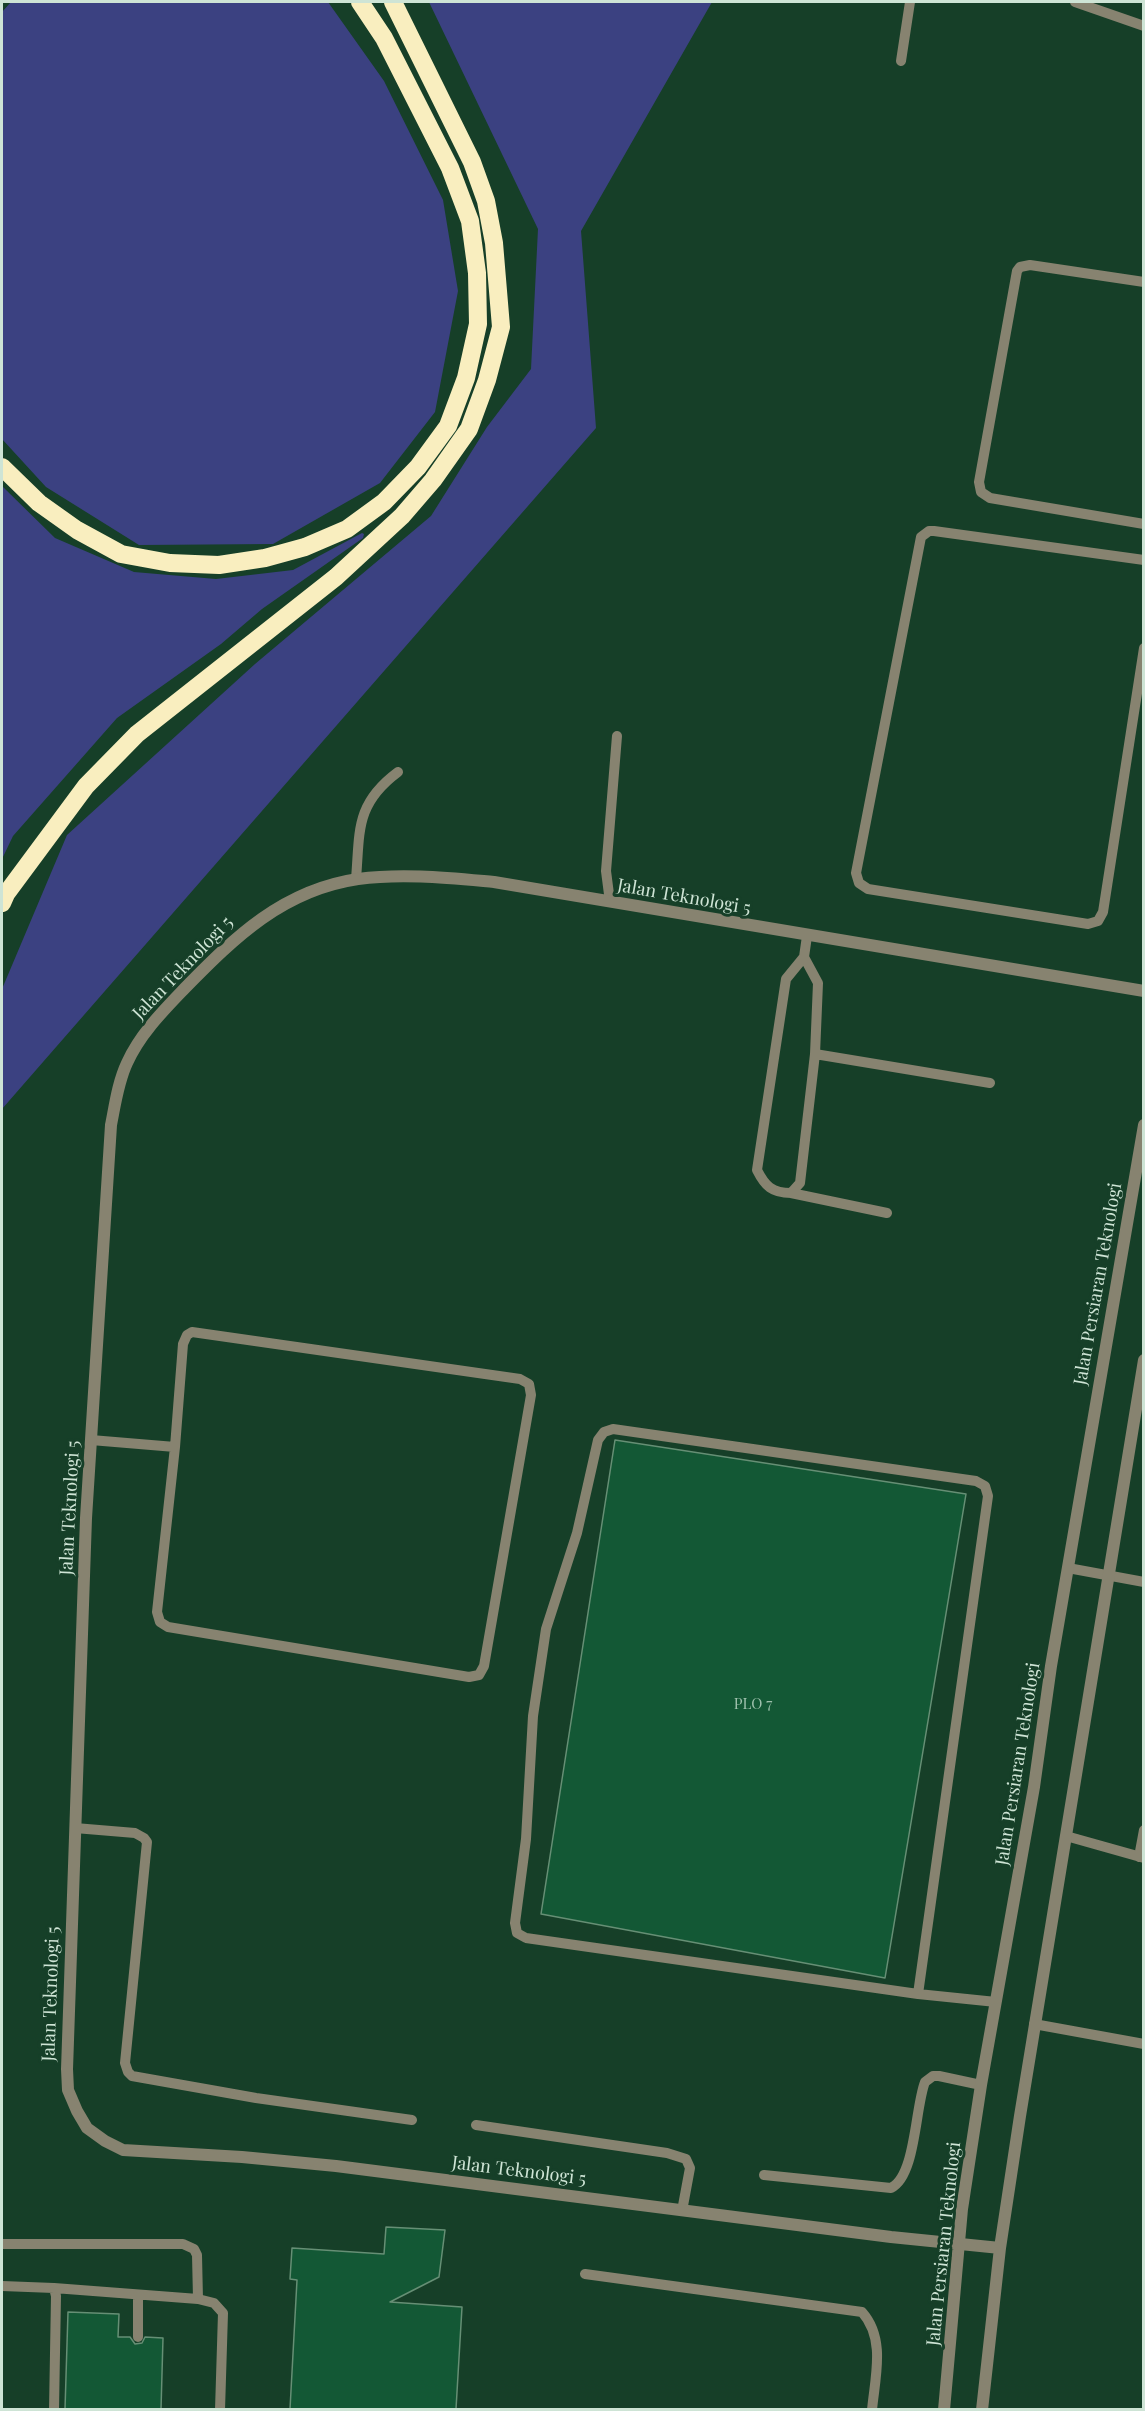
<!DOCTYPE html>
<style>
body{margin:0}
#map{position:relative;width:1145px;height:2411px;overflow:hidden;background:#163f28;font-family:"Playfair Display",serif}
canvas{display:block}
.frame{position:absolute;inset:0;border:3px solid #cee4d5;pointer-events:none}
</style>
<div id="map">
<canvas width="1145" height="2411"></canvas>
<div class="frame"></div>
</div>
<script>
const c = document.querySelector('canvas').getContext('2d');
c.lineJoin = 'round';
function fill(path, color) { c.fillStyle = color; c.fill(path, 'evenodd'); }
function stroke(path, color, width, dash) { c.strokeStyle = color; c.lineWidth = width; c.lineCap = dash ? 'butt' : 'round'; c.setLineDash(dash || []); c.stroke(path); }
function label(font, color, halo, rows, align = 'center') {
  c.font = font + ' "Playfair Display",serif'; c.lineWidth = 6; c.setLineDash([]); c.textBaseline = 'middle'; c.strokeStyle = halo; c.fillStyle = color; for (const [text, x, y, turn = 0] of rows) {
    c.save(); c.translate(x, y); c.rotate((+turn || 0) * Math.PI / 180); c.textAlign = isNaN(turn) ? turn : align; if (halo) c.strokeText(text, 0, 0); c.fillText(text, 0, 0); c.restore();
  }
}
const green = new Path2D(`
 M11,2h317l56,79 59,119 15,91 -23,121 -55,71 -107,61 -134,1 -93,-58 -44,-48v-427z
 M429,2h283l-131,229 15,197 -594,681v-120l65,-154 188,-171 176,-148 56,-89 44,-58 7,-140z
 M2,486l53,52 79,34 82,7 77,-9 69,-37 2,1 -1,4 -101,71 -41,35 -104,74 -104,118 -11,23z`);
const building = new Path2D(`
 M615,1440l351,54 -81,484 -344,-64z
 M386,2227l59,3 -6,47 -49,25 72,5 -6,102h-166l7,-129 -7,-1 2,-31 92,6z
 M68,2312l51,2 -1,23h12l5,7 7,-1 3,-6 18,1 -2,71h-96z`);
const service = new Path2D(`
 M1075,2l69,24
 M901,61l9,-59
 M1144,282l-114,-17 -10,2 -3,4 -38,211 2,10 9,6 154,26
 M1144,560l-210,-29h-5l-8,6 -65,336 3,10 9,6 220,35 10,-3 5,-9 41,-264
 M356,879c4,-48 -1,-75 42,-107
 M610,902l-4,-31 11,-135
 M804,957l14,26 -3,71 -15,129 -9,10c-19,0 -26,-7 -34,-23l29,-191 18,-22 3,-21
 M815,1054l175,29
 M791,1193l96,20
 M192,1332l328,47 9,5 2,11 -47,271 -5,9 -10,2 -301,-50 -8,-5 -3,-10 18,-165 8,-103 4,-9z
 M91,1440l84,7
 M1068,1568l76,14
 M75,1828l60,5 9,5 3,4 -22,221 3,9 4,4 124,22 156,22
 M1066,1836l78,22
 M1139,1857l5,-27
 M918,1994l70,-498 -3,-10 -9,-5 -363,-52 -9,3 -6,8 -21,93 -31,96 -13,87 -7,123 -11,84 2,10 9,5 392,56 78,8
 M1034,2024l110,20
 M476,2125l191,28 19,6 4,9 -8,43
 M764,2175l127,13c25,-12 24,-81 34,-106l8,-6h6l42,9
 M2,2244h181l11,5 3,6 1,44
 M585,2274l277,38c24,27 13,65 10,98
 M2,2286l52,2 2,8 -2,114
 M54,2288l144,11 16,4 9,10 -3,97
 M138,2337v-42`);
const minor = new Path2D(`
 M1000,2248l-109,-11 -555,-71 -94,-9 -119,-7 -18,-9 -18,-13 -10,-17 -9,-21 -1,-21 19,-551 25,-393c4,-20 7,-43 16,-62 13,-29 36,-52 58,-75 50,-51 98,-98 173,-109 45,-6 91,-1 136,3l650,109
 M944,2410l18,-201 19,-124 53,-298 17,-121 93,-541
 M982,2410l18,-162 20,-132 124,-756`);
const motorway = new Path2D(`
 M2,467l37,36 38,27 44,24 49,9 49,2 46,-7 40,-11 42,-18 37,-27 34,-35 30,-41 18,-48 12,-54 -1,-51 -7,-52 -20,-53 -66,-130 -24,-36
 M2,903l4,-9 80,-108 51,-52 199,-157 66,-61 31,-36 36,-51 18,-49 14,-53 -7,-84 -8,-42 -14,-39 -79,-160`);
const numberNames = [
 ["PLO 7",753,1704]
];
const streetNames = [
 ["Jalan Teknologi 5",684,897,10],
 ["Jalan Teknologi 5",183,968,-46],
 ["Jalan Persiaran Teknologi",1098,1284,-80],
 ["Jalan Teknologi 5",70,1508,-87],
 ["Jalan Persiaran Teknologi",1018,1764,-81],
 ["Jalan Teknologi 5",51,1994,-88],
 ["Jalan Teknologi 5",519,2171,7],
 ["Jalan Persiaran Teknologi",944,2244,-84]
];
fill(green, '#3b4181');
fill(building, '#135835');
stroke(building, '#668f75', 1.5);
stroke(service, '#878370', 10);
stroke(minor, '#878370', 12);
stroke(motorway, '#f9eebf', 18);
label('15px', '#9fc1ad', null, numberNames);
label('18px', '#cee4d5', '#163f28', streetNames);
</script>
